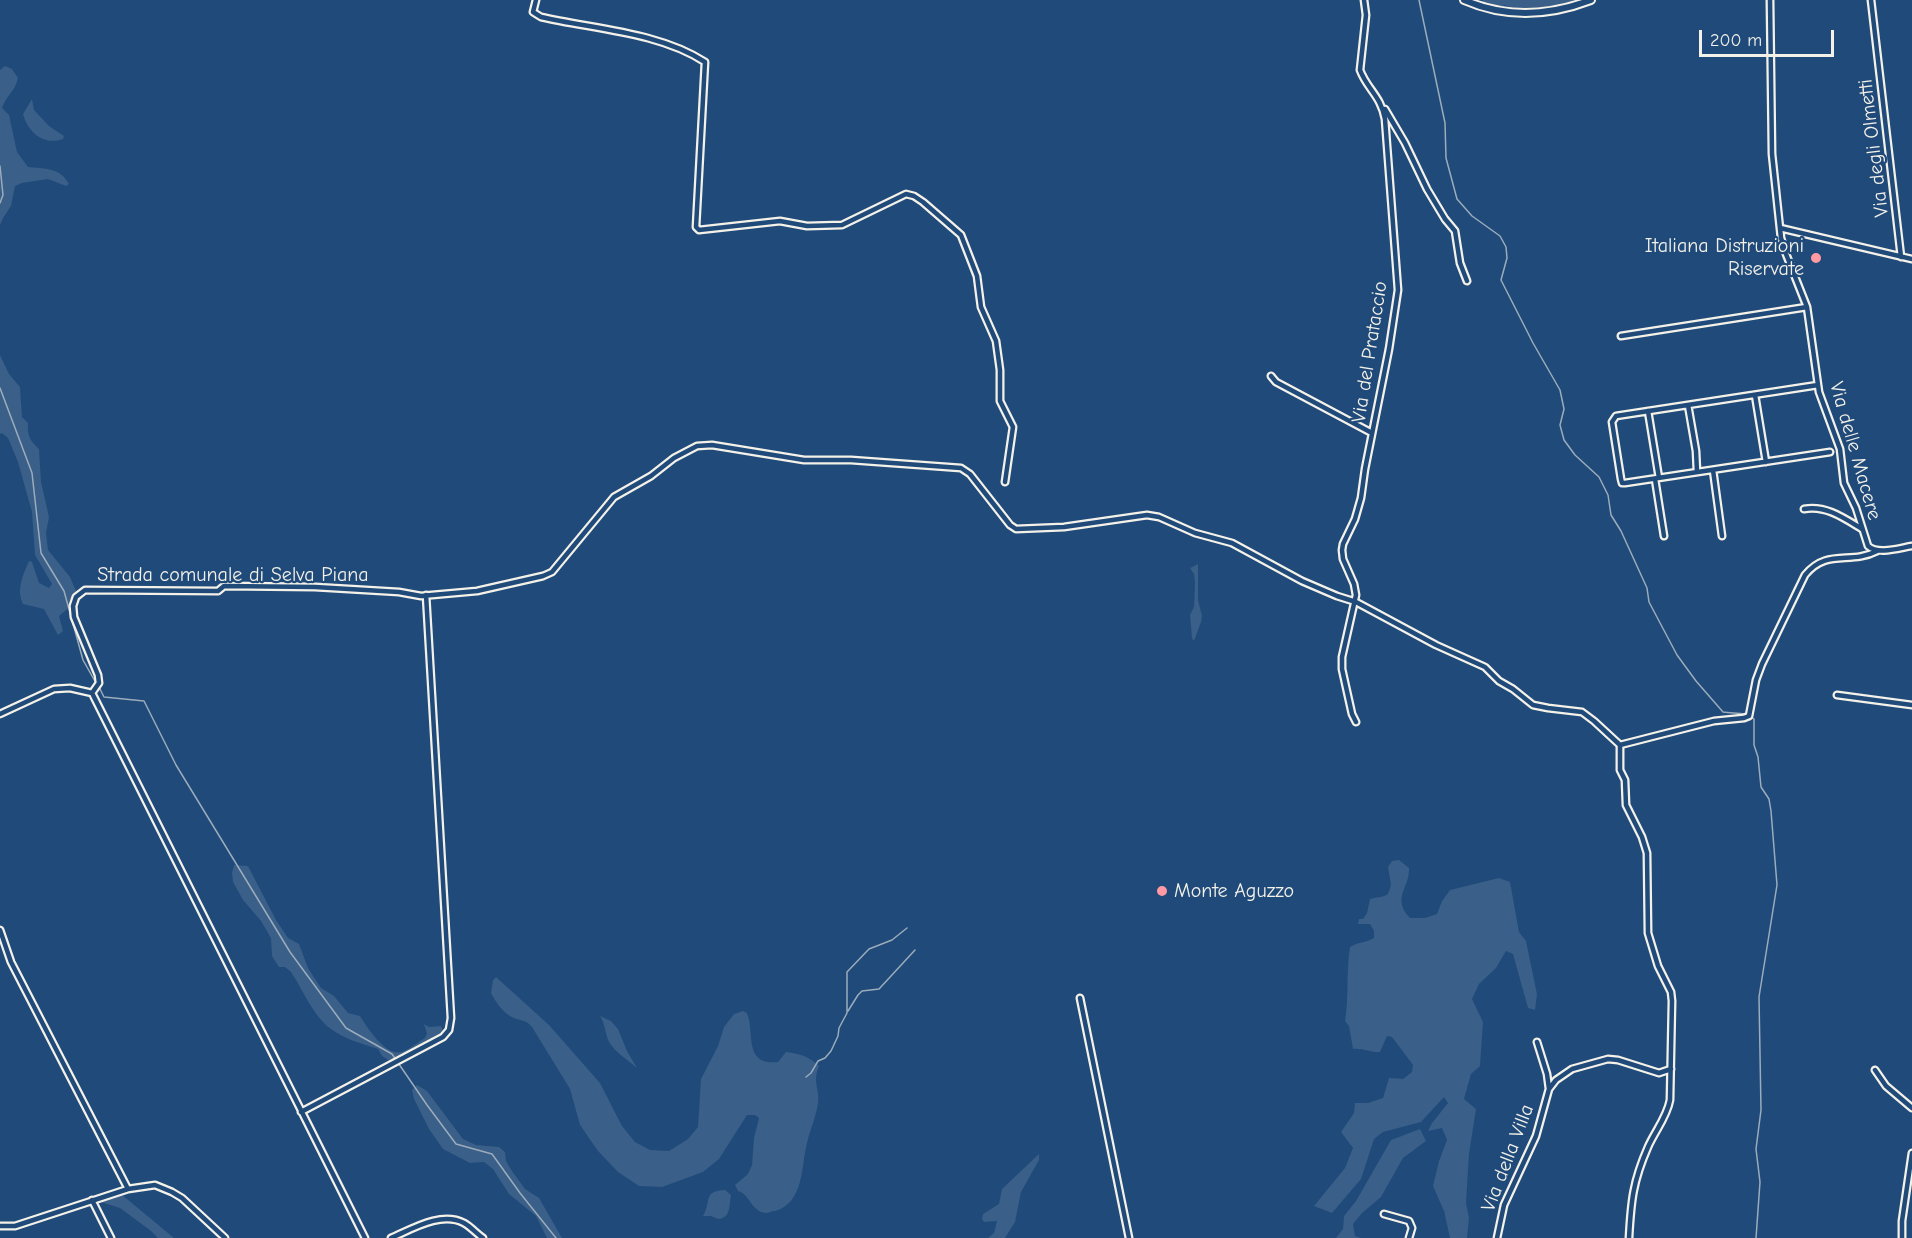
<!DOCTYPE html>
<style>
body{margin:0}
#map{position:relative;width:1912px;height:1238px;overflow:hidden;background:#1f4a7a;font-family:"Comic Neue",sans-serif}
canvas{display:block}
.scale{position:absolute;left:1699px;top:30px;width:135px;height:27px;box-sizing:border-box;border:3px solid #f4f1e8;border-top:0;padding-left:8px;font-size:18px;line-height:21px;white-space:nowrap;color:#f4f1e8;-webkit-text-stroke:4px #1f4a7a;paint-order:stroke}
</style>
<div id="map">
<canvas width="1912" height="1238"></canvas>
<div class="scale">200 m</div>
</div>
<script>
const c = document.querySelector('canvas').getContext('2d');
c.lineJoin = 'round';
function fill(path, color) { c.fillStyle = color; c.fill(path, 'evenodd'); }
function stroke(path, color, width, dash) { c.strokeStyle = color; c.lineWidth = width; c.lineCap = dash ? 'butt' : 'round'; c.setLineDash(dash || []); c.stroke(path); }
function label(font, color, halo, rows, align = 'center') {
  c.font = font + ' "Comic Neue",sans-serif'; c.lineWidth = 4.5; c.setLineDash([]); c.textBaseline = 'middle'; c.strokeStyle = halo; c.fillStyle = color; for (const [text, x, y, turn = 0] of rows) {
    c.save(); c.translate(x, y); c.rotate((+turn || 0) * Math.PI / 180); c.textAlign = isNaN(turn) ? turn : align; if (halo) c.strokeText(text, 0, 0); c.fillText(text, 0, 0); c.restore();
  }
}
const green = new Path2D(`
 M1483,0h93c-18,5 -55,14 -71,5l-4,2 -18,-4z
 M5,66l7,3 6,9c-3,14 -11,16 -16,30l7,7 8,37 11,15c17,2 32,0 41,17l-3,2 -18,-7 -26,4 -7,3 -4,20 -8,12 -3,7v-155z
 M32,99l2,11 15,16 15,10 -1,3c-20,7 -35,-7 -40,-25z
 M0,355l9,19 11,13 2,30 6,6c-1,12 2,18 11,26l2,33 8,35 -3,16 2,17 22,27 6,14 -5,15 -12,10 4,15 -5,4 -14,-26 -21,-5c-7,-15 0,-29 6,-43l3,1 7,21 10,5 3,-4 -17,-29 -3,-43 -14,-50 -10,-24 -6,-5 -2,1z
 M1198,564v36l4,16 -1,6 -7,19 -2,-3 -2,-23 4,-8 1,-25 -1,-8 -4,-6z
 M1399,860l10,8c1,20 -18,30 1,50h15l12,-4 5,-13 8,-11 49,-12 11,4 9,50 7,9 11,53 -2,16 -7,-2 -15,-54 -7,-3 -10,17 -17,16 -7,15 11,23 -3,44 -9,8 -7,25 12,10 -7,45 -3,49 3,15 -2,20h-17l-6,-27 -11,-25 6,-25 8,-21 -5,-12 -14,3 4,-8 16,-20 -4,-6 -23,25 -38,10 -9,7 -13,40 -29,34 -18,-7 31,-38 8,-20 -12,-16 13,-19 1,-10h13l15,-5 6,-20 14,1 9,-7 1,-7 -21,-28 -5,-1 -7,16c-9,1 -17,-4 -27,-3l-4,-23 -4,-5c4,-24 1,-49 5,-74 7,-5 16,-4 24,-9v-7l-4,-7h-12l1,-5h4l4,-6 3,-14c6,-2 12,-1 18,-5l3,-9 -3,-18 4,-6z
 M234,865l14,1 28,54 12,18 11,6 9,24 13,20 13,8 14,17 12,3c7,11 25,40 41,36 8,-2 17,-10 24,-14l2,-4 -3,-10 5,3 12,-1 2,5 -1,5 -52,25 -8,-5 -4,-7c-15,-5 -34,-10 -47,-20 -18,-13 -28,-39 -40,-57l-6,-5h-6l-7,-11 -1,-18 -10,-17 -18,-21 -10,-18 -1,-9z
 M496,977l53,48 51,58 22,43 13,16 15,8 19,1 19,-12 10,-12 3,-48 17,-33 6,-19 10,-13 9,-3 4,2c8,20 -4,53 31,49l8,-10c15,2 22,4 33,14 -7,17 1,21 -1,37 -2,14 -8,27 -11,40 -6,24 -3,60 -32,68 -3,0 -6,2 -9,2 -15,-1 -16,-19 -28,-22l-3,-6 13,-11 4,-9 2,-27 5,-20 -4,-3h-8l-28,44 -16,13 -41,15 -23,-1 -21,-14 -20,-21 -18,-26 -10,-36 -38,-62c-6,-8 -14,-6 -22,-11 -8,-5 -15,-15 -19,-23l2,-13z
 M600,1016l11,5 7,8 9,22 10,17c-10,-9 -23,-16 -29,-28 -3,-8 -3,-16 -8,-24z
 M417,1085l10,6 36,48 13,6 23,2 6,5 1,9 6,10 13,18 14,9 23,40h-15l-11,-22 -27,-22 -16,-25 -9,-7 -14,1 -27,-14 -14,-20 -15,-30 -2,-9z
 M1420,1129l6,12 -23,17 -22,39 -19,16 -9,11 2,12 6,2h-25l7,-9 1,-13 12,-15 35,-61z
 M1039,1154v6l-18,32 -6,30 -10,16h-17l6,-5 3,-12 -13,1 -2,-3 1,-5 16,-10 3,-15z
 M725,1190l6,5c-2,11 0,23 -13,24l-7,-3h-8c9,-15 -1,-25 22,-26z
 M121,1194l53,44h-16l-7,-7 -31,-23 -19,-6 1,-2z`);
const stream = new Path2D(`
 M1419,0l26,123 1,35 11,41 15,17 28,20 6,11 1,11 -6,22 32,63 27,47 4,19 -4,16 4,15 11,15 24,22 9,18 3,20 10,16 26,57 2,14 28,53 19,26 27,31c11,2 23,-1 31,7v26l4,12 3,30 8,12 2,12 6,74 -18,112 2,113 -5,39 4,33 -4,56
 M0,166l3,29 -3,8
 M0,388l32,85 9,80 23,38 19,69 13,23
 M99,687l5,10 40,4 32,64 114,187 56,76 46,26 35,51 29,39 36,10 28,39 36,45
 M848,1011l10,-16 4,-4 17,-2 36,-39
 M806,1077l5,-4 7,-12 7,-3 6,-7 7,-15 1,-8 8,-15v-41l22,-23 23,-9 15,-12`);
const minor = new Path2D(`
 M536,0l-3,12 8,5c52,12 118,15 164,45l-9,165 3,3 81,-9 27,5 35,-1 64,-31 8,2 9,6 38,33 16,41 4,31 15,34 4,29v31l13,26 -8,55
 M1770,0l2,154 9,84 5,16 21,53 12,85 21,57 4,34 12,25 12,38c10,9 31,2 44,0
 M1871,0l30,257
 M1385,109l20,34 22,46 18,30 10,12 5,32 7,18
 M1780,228l132,31
 M1621,336l186,-29
 M1271,376l5,6 96,51
 M1818,385l-202,31 -4,6 9,57 1,4h3l205,-31
 M1755,395l11,67
 M1688,405l8,46 1,21
 M1648,411l11,67
 M1713,470l9,66
 M1655,479l9,57
 M1804,509c22,-4 40,9 58,20
 M92,693l273,545
 M1837,695l75,10
 M0,714l54,-25 16,-1 22,5 7,-10 -1,-8 -24,-58 -1,-11 3,-9 9,-7 133,1 6,-5 91,1 84,5 22,4 56,-5 66,-15 9,-4 62,-75 37,-21 23,-18 23,-12 15,-1 92,15h47l110,8 9,6 40,51 6,4 48,-2 83,-12 12,2 36,16 37,10 70,38 35,15 19,6 80,43 49,22 14,14 14,8 20,16 15,3 34,4 12,9 26,24
 M1356,722l-4,-8 -10,-45v-12l14,-62 -2,-11 -11,-25 -1,-9 1,-6 12,-25 6,-21 4,-29 24,-120 9,-59 -13,-171c-4,-23 -18,-30 -25,-49l6,-55 -2,-15
 M1620,745v25l5,10 1,25 16,32 5,16 1,80 10,33 13,26 1,9 -2,99c-3,17 -15,31 -22,47 -15,34 -17,54 -19,91
 M1620,745l94,-24 30,-3 5,-2 7,-36 6,-16 43,-89c22,-27 45,-10 72,-24
 M0,930l11,32 117,227
 M1080,998l49,240
 M1537,1042l10,32 2,15
 M1875,1070l11,16 26,22
 M301,1112l142,-75 6,-7 2,-12 -25,-423
 M92,1200l19,38
 M1384,1214l25,7 3,7 -3,10
 M0,1226h15l113,-37 27,-4 17,7 10,6 43,40
 M391,1238c21,-9 50,-27 73,-15 7,4 12,10 19,15
 M1497,1238l7,-33 32,-69 13,-47 7,-9 16,-11 36,-10 10,1 41,13 12,-4
 M1902,1238v-17l10,-68`);
const tertiary = new Path2D(`
 M1464,0c41,18 85,16 127,0`);
const markers = [
 [1816,258,6,"#ff9aa2"],
 [1162,891,6,"#ff9aa2"]
];
const streetNames = [
 ["Via degli Olmetti",1874,148,-97],
 ["Via del Prataccio",1370,352,-81],
 ["Via delle Macere",1855,451,74],
 ["Strada comunale di Selva Piana",233,575],
 ["Via della Villa",1508,1158,-69]
];
const poiNames = [
 ["Italiana Distruzioni",1804,246],
 ["Riservate",1804,269],
 ["Monte Aguzzo",1174,891,"left"]
];
fill(green, '#3a5f88');
stroke(stream, '#9cacbb', 1.5);
stroke(minor, '#f4f1e8', 9);
stroke(tertiary, '#f4f1e8', 10);
stroke(minor, '#1f4a7a', 4.5);
stroke(tertiary, '#1f4a7a', 6);
for (const [x, y, r, color] of markers) { const dot = new Path2D(); dot.arc(x, y, r, 0, 2 * Math.PI); c.fillStyle = color; c.fill(dot); stroke(dot, '#1f4a7a', 2); }
label('20px', '#f4f1e8', '#1f4a7a', streetNames);
label('20px', '#f4f1e8', '#1f4a7a', poiNames, 'right');
</script>
